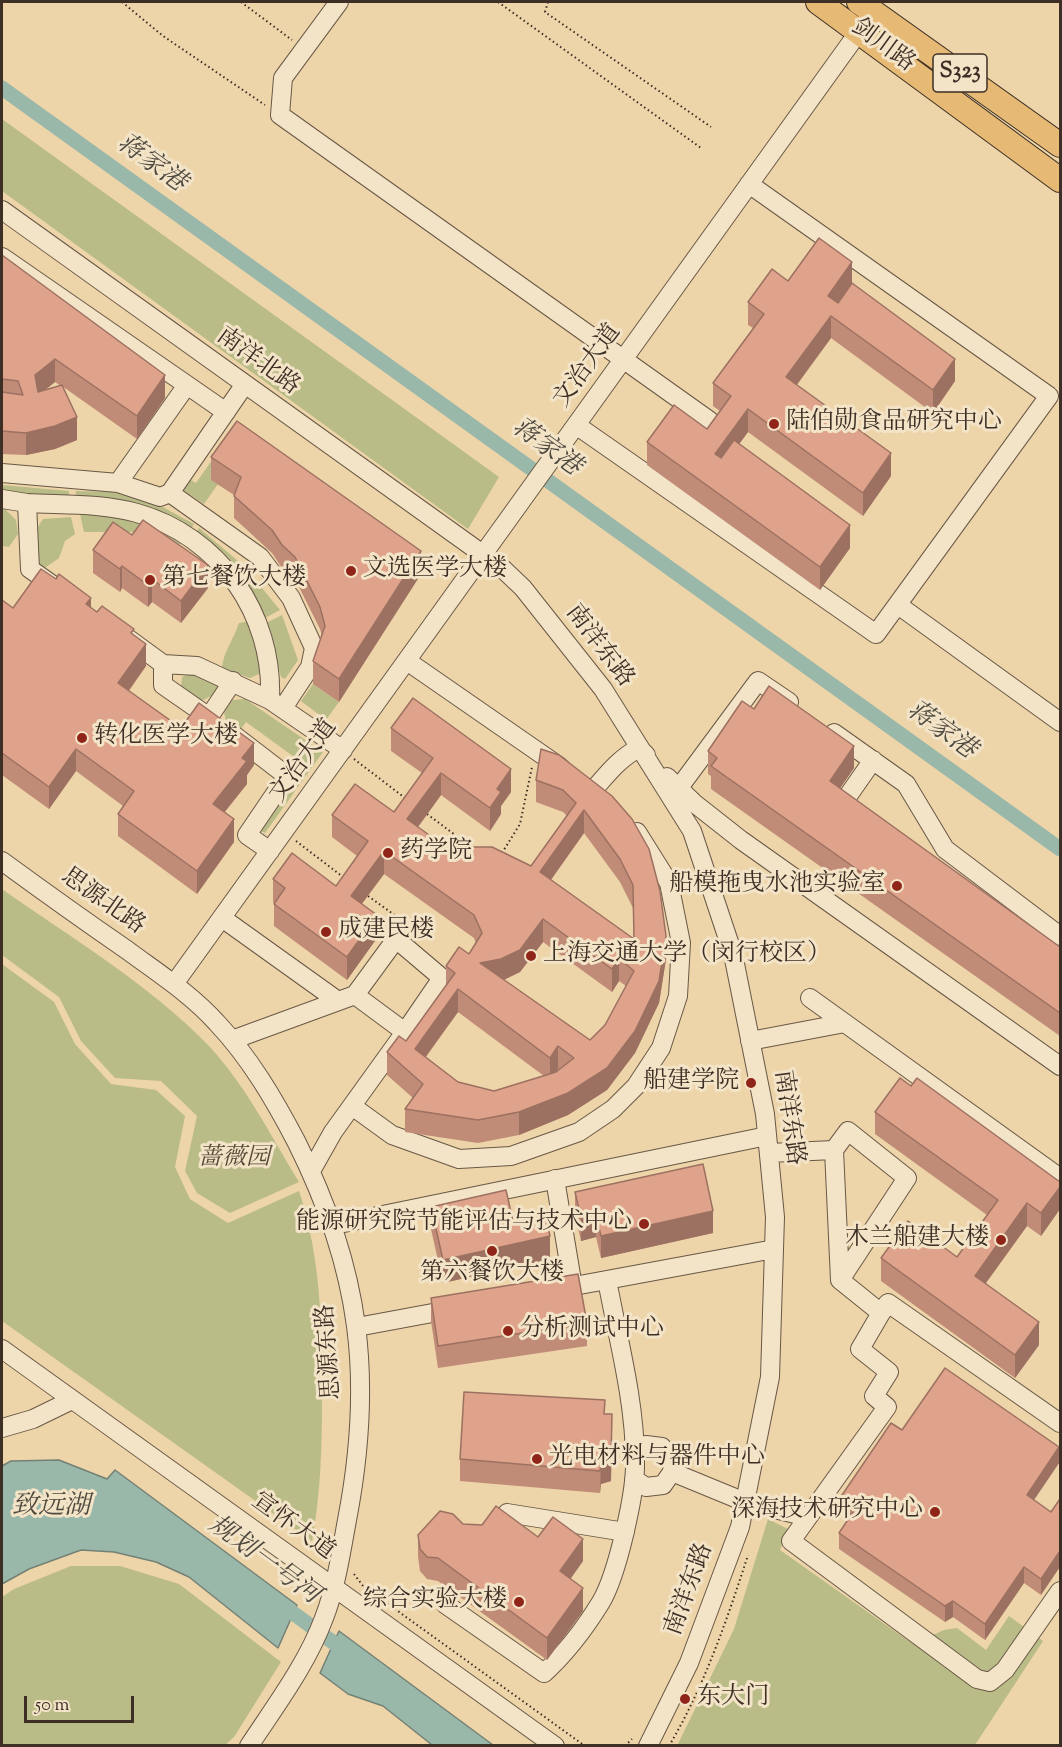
<!DOCTYPE html>
<meta charset="utf-8">
<style>
body{margin:0}
#map{position:relative;width:1062px;height:1747px;overflow:hidden;background:#edd4a9;font-family:"Sorts Mill Goudy",serif}
canvas{display:block}
.frame{position:absolute;inset:0;border:3px solid #3d2f25;pointer-events:none}
.scale{position:absolute;left:24px;top:1696px;width:110px;height:27px;box-sizing:border-box;border:3px solid #3d2f25;border-top:0;padding-left:8px;font-size:18px;line-height:21px;white-space:nowrap;color:#3d2f25;-webkit-text-stroke:4px #f3e3c7;paint-order:stroke}
</style>
<div id="map">
<canvas width="1062" height="1747"></canvas>
<div class="frame"></div>
<div class="scale">50 m</div>
</div>
<script>
const c = document.querySelector('canvas').getContext('2d');
c.lineJoin = 'round';
function fill(path, color) { c.fillStyle = color; c.fill(path, 'evenodd'); }
function stroke(path, color, width, dash) { c.strokeStyle = color; c.lineWidth = width; c.lineCap = dash ? 'butt' : 'round'; c.setLineDash(dash || []); c.stroke(path); }
function label(font, color, halo, rows, align = 'center') {
  c.font = font + ' "Sorts Mill Goudy","Noto Serif SC",serif'; c.lineWidth = 6; c.setLineDash([]); c.textBaseline = 'middle'; c.strokeStyle = halo; c.fillStyle = color; for (const [text, x, y, turn = 0] of rows) {
    c.save(); c.translate(x, y); c.rotate((+turn || 0) * Math.PI / 180); c.textAlign = isNaN(turn) ? turn : align; if (halo) c.strokeText(text, 0, 0); c.fillText(text, 0, 0); c.restore();
  }
}
const green = new Path2D(`
 M2,119l497,358 -31,52 -466,-338z
 M215,456l-3,24 6,4 -14,20 -22,-15 7,-10 7,4z
 M2,485l67,6v6l-67,-6z
 M76,491l42,1 41,13 35,19 -4,7 -115,-33z
 M2,506l14,14 2,14 -9,13 -7,-1z
 M80,514c41,1 65,9 103,26l-6,8 -34,-16h-59z
 M71,517l4,17 -10,7 -6,17 -17,12c-10,-17 -11,-35 1,-51z
 M199,528l45,38 36,44 -15,8 -9,-17 -61,-67z
 M282,615l16,45 -13,19 -4,-2 -15,-54z
 M250,621l13,42 -4,11 -9,4 -28,-10c1,-16 12,-29 17,-45z
 M192,672l22,8 4,7 -5,8 -12,6 -13,-5 -7,-10 1,-9z
 M313,684l26,18 -13,18 -25,-19z
 M245,699l78,53 -58,81 -6,-3 38,-71 -51,-37 -7,10 -12,-7 -3,-13 8,-12z
 M2,889c69,49 147,95 206,156 37,39 63,91 91,137l-69,31 -33,-20 -12,-22 12,-55 -36,-35 -46,-3 -34,-37 -22,-44 -57,-42z
 M2,964l52,38 21,42 36,40 45,6 29,26 -10,51 15,32 38,24 71,-32c22,67 23,134 23,204 0,50 -1,97 -10,146l-310,-220z
 M768,1519l20,10 -8,21 133,94 31,-14 13,-2 29,22 23,-34 34,25 -68,104 -298,1 57,-117z
 M71,1566h49l59,18 102,78 -47,75 -9,8h-223v-148l12,-8z`);
const water = new Path2D(`
 M59,1460l48,19 8,-9 182,135 -19,43 -89,-71 -33,-15 -42,-10 -33,-2 -52,19 -27,15v-118l9,-5z
 M339,1631l154,114h-61l-49,-39 -35,-12 -28,-21z`);
const canal = new Path2D(`
 M2,88l1058,761
 M278,1602l71,52`);
const path = new Path2D(`
 M122,2l41,34 102,69
 M241,2l51,38
 M498,2l203,146
 M548,2l-3,10 166,115
 M354,759l51,39
 M427,814l47,35
 M296,841l47,36
 M502,853l18,-29 12,-57
 M368,896l28,20v8
 M306,1547l17,-1 4,3
 M354,1574l9,12 222,160
 M296,1581l4,6 14,9
 M625,1746l7,-7
 M669,1746c35,-59 58,-126 79,-191`);
const minor = new Path2D(`
 M339,2l-56,76 -3,37 430,306
 M2,210l500,358 21,20 80,101 89,142 41,123 32,160 10,103 -5,160 -30,150 -51,136 -41,83
 M2,257l224,155
 M576,425l300,209 173,-238 -300,-212
 M2,473l116,10 69,-98
 M118,483l42,14 10,-4 75,-109
 M170,493l90,64 31,41 23,50 -4,19 -27,41
 M2,499l25,4 3,66 27,19
 M27,503c36,2 75,0 110,10 82,23 137,101 133,187
 M898,605l162,117
 M126,637l37,27 34,2 73,34 73,50
 M407,661l153,106
 M163,664v21l46,32 24,-36
 M834,733l72,51 39,65 115,87
 M235,736l52,40 -40,59 23,16
 M667,777l27,26 47,37 319,226
 M595,788c14,-16 25,-30 44,-40l7,7
 M678,789l80,-108 31,21
 M843,803l30,-43
 M2,861c41,30 83,60 125,89 31,23 64,44 90,73 33,35 57,76 79,118 65,129 78,238 51,379 -6,33 -11,67 -23,98 -17,46 -48,87 -75,128
 M222,918l116,83
 M174,984l699,-972
 M355,995l41,-56 46,39 -37,54
 M810,998l250,180
 M232,1040l123,-45 50,37 -72,100 -22,39
 M750,1041l95,-18
 M352,1106l40,29 67,24 52,-3 68,-24 34,-23 23,-23 25,-38 17,-52 3,-53 -12,-60 -32,-51
 M834,1150l14,-19 59,47 -67,102
 M769,1153l65,-3 6,130 41,33 -21,36 29,23 -15,24 13,11 -96,134 186,138 13,3 15,-12 55,-79
 M555,1179l18,108
 M334,1225l433,-89
 M558,1289l216,-40
 M881,1313l7,-10 172,120
 M357,1327l97,-18
 M2,1349l553,397
 M2,1428l31,-9 39,-19
 M672,1472l73,30 63,15
 M634,1479l12,8 17,-2 9,-13 1,-12 -11,-13 -16,-2 -11,7
 M507,1513l118,19
 M445,1604l99,69c22,-20 41,-45 57,-71 16,-27 35,-109 34,-141 0,-60 -17,-122 -28,-181`);
const major = new Path2D(`
 M818,2l242,178
 M859,2l201,143`);
const wall = new Path2D(`
 M2,255l163,143 -28,41 -75,-53 15,54 -22,9 -29,6 -24,-1zM55,382l6,4 -16,4z
 M788,281l64,2 103,98 -22,32 -102,-75 -34,47 94,91 -28,40 -115,-84 -9,12 111,104 -30,42 -173,-125v-23l60,-13 13,-18 -7,-5v-23l40,-55 -5,-3v-23z
 M211,457l210,117 -82,128 -26,-18v-23l9,-25 -2,-7 -25,-50 -13,-11 -10,-15 -38,-35v-23l-23,-15z
 M93,550l115,38 -27,35 -29,-21 -4,5 -26,-19 -2,4 -27,-19z
 M2,600l11,8h78l43,27 12,31 -17,25 52,37 73,37 -7,10v9l-22,28 9,30 -37,52 -79,-58v-22l5,-8 -47,-35 -27,38 -47,-34z
 M391,728l120,64 -10,14v8l-11,17 -49,-36 -23,32 36,26 77,13 36,-50 -4,-4 -27,-10v-22l76,16 54,163 -7,44 -24,50 -28,37 -39,25 -49,20 -41,8 -73,-11v-23l8,-11 -26,-23v-23l19,-11 40,-55v-20l23,-12 7,-11 -2,-5 -90,-64 -22,30 15,34 -30,42 -73,-54v-23l-1,-1v-23l63,7 21,-30 -25,-19v-22l62,-3 28,-39 -31,-22zM584,833l36,49 13,26 1,31 -83,-59zM543,942l69,50 7,-11 7,5 -21,39 -15,15 -86,-60 16,-8zM458,1012l86,64 -50,15 -36,-9 -32,-25z
 M708,751l146,17 -14,20 220,159v89l-349,-247v-13l-3,-2z
 M911,1086l149,96v27l-19,27 -14,-10 -41,57 53,62 -24,33 -134,-97v-23l76,-1 30,-42 -112,-81v-22z
 M575,1192l138,41 -112,25 -5,-21 -15,4 -6,-26z
 M431,1207l82,14 37,38 -107,24 -12,-54z
 M431,1298l156,25v23l-149,22 -7,-47z
 M605,1414l7,23 -1,44 -10,3 -1,9 -140,-12v-22z
 M902,1430l157,33 -25,37 17,12 -10,83 -17,-12 -39,57 -32,-23 -8,5 -106,-73v-16l9,-13 -8,-6v-16z
 M463,1524l75,13 45,24 -13,18 13,32 -36,49 -109,-79 -11,-2 -7,-8 -2,-14v-22z`);
const shadedWall = new Path2D(`
 M852,262v23l-24,34v-23z
 M831,316v22l-45,61v-22z
 M55,359v23l-20,16v-23z
 M955,359v22l-22,32v-23z
 M165,375v23l-28,41v-23z
 M748,409v23l-33,45v-23z
 M77,417v23l-22,9 -29,6v-22z
 M891,453v23l-28,40v-23z
 M850,525v23l-30,42v-23z
 M421,551v23l-82,128v-23z
 M208,565v23l-27,35v-22z
 M122,566v22l-2,4v-23z
 M152,579v23l-4,5v-22z
 M91,598v22l-5,-16z
 M146,644v22l-28,39v-22z
 M254,743v22l-7,10v9l-34,42v-22l29,-46z
 M854,746v22l-24,35v-22z
 M76,749v22l-27,38v-22z
 M511,769v23l-10,14v8l-11,17v-23l7,-19z
 M441,773v22l-34,47v-23z
 M584,810v23l-44,62v-23z
 M234,819v23l-37,52v-23z
 M384,851v23l-33,44v-22z
 M377,915v23l-30,42v-23z
 M543,919v23l-23,30 -19,9 -21,-18z
 M666,936v23l-7,44 -24,50 -28,37 -39,25 -49,20v-23l49,-19z
 M619,958v23l-7,11v-23z
 M458,989v23l-43,59v-22z
 M558,1046v23l-8,11v-22z
 M1060,1187v22l-19,27v-23z
 M1027,1203v23l-52,72v-22z
 M713,1211v22l-112,25v-22z
 M596,1215v22l-15,4v-23z
 M550,1236v23l-107,24v-23z
 M1039,1322v23l-24,33v-23z
 M612,1414l-1,67 -10,3 -1,9 1,-32z
 M1059,1447v16l-32,47v-15z
 M583,1539v22l-23,33v-23z
 M1060,1551v16l-19,28v-16z
 M1024,1567v16l-39,57v-16z
 M583,1588v23l-36,49v-22z
 M953,1601v16l-8,5v-16z`);
const building = new Path2D(`
 M819,238l33,24 -24,34 10,7 14,-20 103,76 -22,31 -102,-74 -45,61 105,76 -28,40 -115,-84 -33,45 6,4 13,-18 116,85 -30,42 -173,-125 27,-37 33,24 24,-33 -18,-13 51,-69 -16,-12 24,-33 16,12z
 M2,255l163,120 -28,41 -82,-57 -20,16 3,17 24,-7 15,32 -22,9 -29,7 -24,-2v-39l21,3 -5,-14 -16,-2z
 M237,421l184,130 -82,128 -26,-18 12,-35 -5,-19 -25,-50 -13,-12 -10,-15 -38,-34 7,-19 -30,-20z
 M143,520l65,45 -27,36 -29,-22 -4,6 -26,-19 -2,3 -27,-19 20,-28 19,13z
 M41,569l15,10 3,-5 32,24 -5,6 11,8 5,-6 32,23 -3,4 15,11 -28,39 63,45 18,-25 55,40 -12,15 5,3 -34,43 21,15 -37,52 -79,-57 16,-23 -58,-42 -27,38 -47,-34v-153l11,8z
 M769,686l85,60 -24,35 230,166v66l-349,-247 6,-8 -9,-7 34,-50 12,8z
 M413,698l98,71 -14,20 4,3 -11,16 -49,-35 -34,46 47,34 20,-6h18l39,19 45,-63 -13,-13 -27,-10 5,-31 18,6 53,41 20,23 17,30 11,42 6,45 -7,45 -24,50 -28,37 -39,25 -49,19 -41,8 -73,-11 18,-25 -36,-32 12,-16 7,5 49,-68 -9,-7 13,-19 10,7 13,-21 -8,-18 -90,-64 -33,45 26,19 -30,42 -73,-53 11,-16 -12,-9 19,-26 44,33 32,-45 -36,-26 23,-31 39,28 39,-54 -42,-30zM584,810l36,49 13,26 1,54 -94,-67zM543,919l69,50 7,-11 15,13 -29,54 -15,15 -110,-77 21,-4 19,-9zM458,989l92,69 8,-12 16,12 -18,14 -62,19 -36,-9 -43,-33z
 M900,1078l11,8 6,-8 143,104v5l-19,26 -14,-10 -52,73 64,46 -24,33 -134,-97 27,-37 49,36 41,-57 -123,-88z
 M703,1164l10,47 -112,25 -5,-21 -15,3 -6,-26z
 M506,1190l7,31 32,-7 5,22 -107,24 -12,-53z
 M578,1274l9,49 -149,23 -7,-48z
 M945,1368l114,79 -32,48 24,17 9,-13v52l-19,28 -17,-12 -39,57 -32,-23 -8,5 -106,-73 16,-24 -15,-11 51,-75 11,7z
 M464,1392l141,8 -1,14h8l-1,44 -10,3 -1,10 -140,-12z
 M496,1506l42,31 15,-20 30,22 -23,32 23,17 -36,50 -109,-80 -11,-1 -7,-8 -2,-14 22,-24 13,3 10,10 19,1z`);
const markers = [
 [774,424,6,"#8f2418"],
 [351,571,6,"#8f2418"],
 [150,580,6,"#8f2418"],
 [82,738,6,"#8f2418"],
 [388,853,6,"#8f2418"],
 [897,886,6,"#8f2418"],
 [326,932,6,"#8f2418"],
 [531,956,6,"#8f2418"],
 [751,1083,6,"#8f2418"],
 [644,1224,6,"#8f2418"],
 [1001,1240,6,"#8f2418"],
 [492,1251,6,"#8f2418"],
 [508,1331,6,"#8f2418"],
 [537,1459,6,"#8f2418"],
 [935,1512,6,"#8f2418"],
 [519,1602,6,"#8f2418"],
 [685,1699,6,"#8f2418"]
];
const shields = [
 [960,73,54]
];
const shieldNames = [
 ["S323",960,73]
];
const streetNames = [
 ["剑川路",882,47,36],
 ["南洋北路",257,363,36],
 ["文治大道",589,367,-54],
 ["南洋东路",598,647,53],
 ["文治大道",305,762,-54],
 ["思源北路",102,903,35],
 ["南洋东路",787,1118,82],
 ["思源东路",331,1352,-94],
 ["宣怀大道",292,1528,36],
 ["南洋东路",691,1590,-70]
];
const poiNames = [
 ["陆伯勋食品研究中心",786,424],
 ["文选医学大楼",363,571],
 ["第七餐饮大楼",162,580],
 ["转化医学大楼",94,738],
 ["药学院",400,853],
 ["船模拖曳水池实验室",885,886,"right"],
 ["成建民楼",338,932],
 ["上海交通大学（闵行校区）",543,956],
 ["船建学院",739,1083,"right"],
 ["能源研究院节能评估与技术中心",632,1224,"right"],
 ["木兰船建大楼",989,1240,"right"],
 ["第六餐饮大楼",492,1275,"center"],
 ["分析测试中心",520,1331],
 ["光电材料与器件中心",549,1459],
 ["深海技术研究中心",923,1512,"right"],
 ["综合实验大楼",507,1602,"right"],
 ["东大门",697,1699]
];
const parkNames = [
 ["蔷薇园",234,1160]
];
const waterNames = [
 ["蒋家港",150,165,36],
 ["蒋家港",545,449,36],
 ["蒋家港",940,732,36],
 ["致远湖",51,1509],
 ["规划一号河",263,1562,36]
];
fill(green, '#b9bc87');
fill(water, '#99b8aa');
stroke(water, '#748175', 1.5);
stroke(canal, '#99b8aa', 15);
stroke(minor, '#695846', 20);
stroke(major, '#3d2f25', 26);
stroke(path, '#3d2f25', 2, [1.5, 3]);
stroke(minor, '#f3e3c7', 18);
stroke(major, '#e6ba74', 24);
fill(wall, '#c08b77');
fill(shadedWall, '#9c7161');
fill(building, '#dfa28a');
stroke(building, '#9c7161', 1.5);
for (const [x, y, r, color] of markers) { const dot = new Path2D(); dot.arc(x, y, r, 0, 2 * Math.PI); c.fillStyle = color; c.fill(dot); stroke(dot, '#f3e3c7', 2); }
for (const [x, y, w] of shields) { const box = new Path2D(); box.roundRect(x - w / 2, y - 19, w, 38, 4.5); c.fillStyle = '#f3e3c7'; c.fill(box); stroke(box, '#3d2f25', 1.5); }
label('bold 22px', '#3d2f25', null, shieldNames);
label('24px', '#3d2f25', '#f3e3c7', streetNames);
label('24px', '#3d2f25', '#f3e3c7', poiNames, 'left');
label('italic 24px', '#564b39', '#f3e3c7', parkNames);
label('italic 26px', '#4f4a40', '#f3e3c7', waterNames);
</script>
